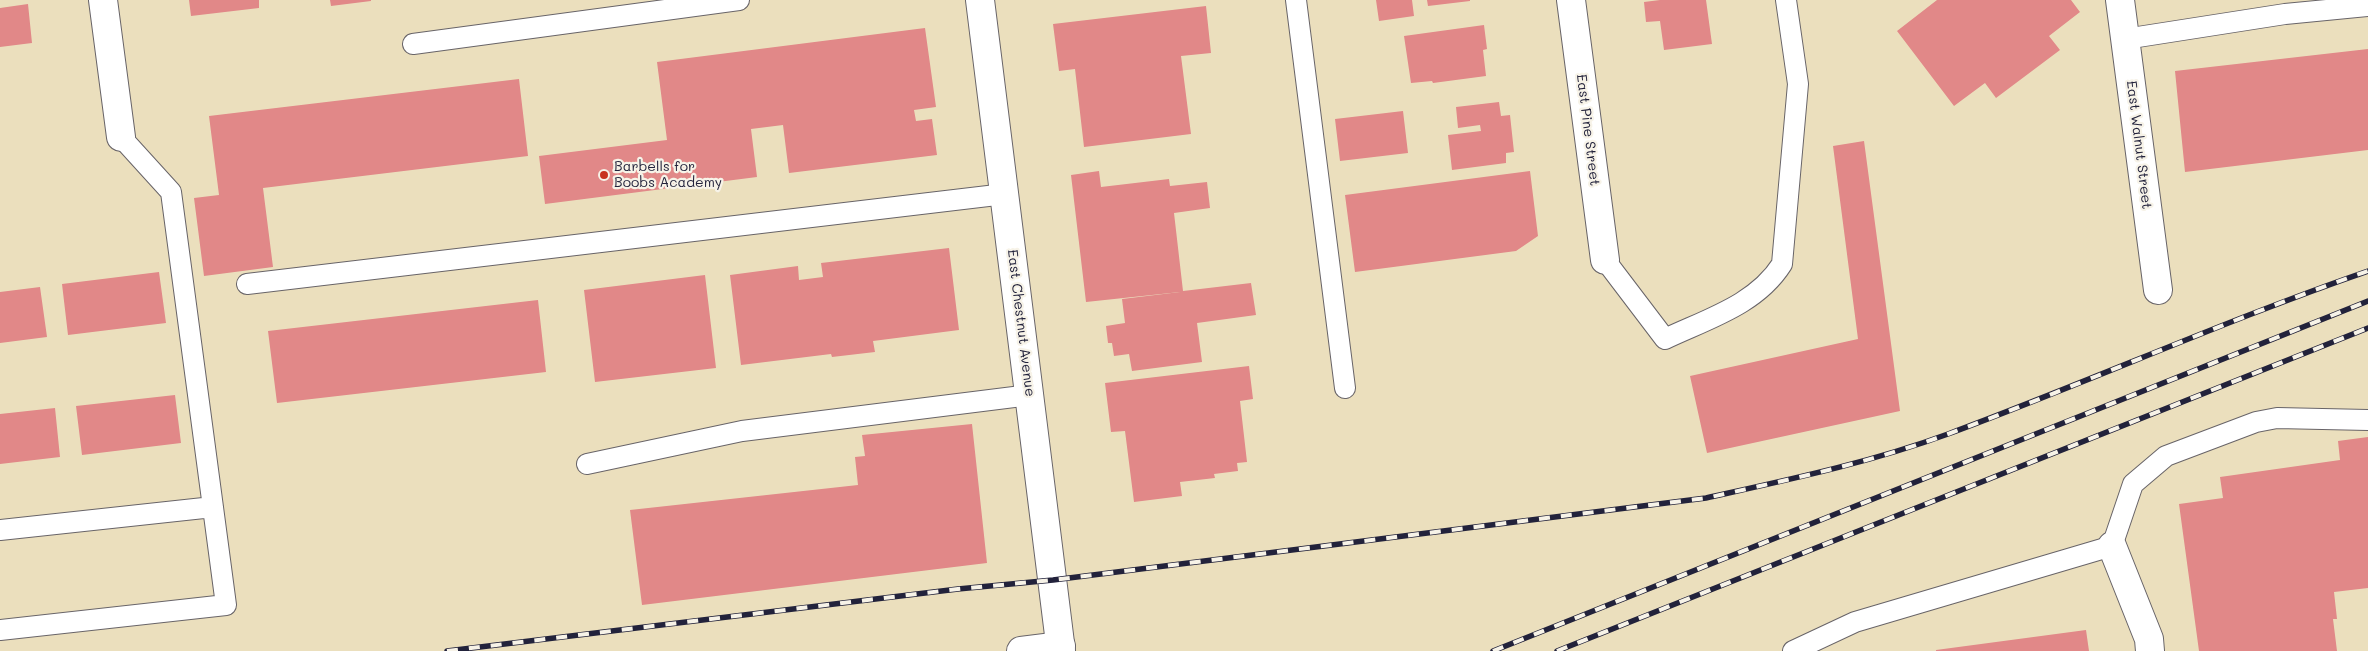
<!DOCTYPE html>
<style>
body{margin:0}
canvas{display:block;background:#ebdfbd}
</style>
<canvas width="2368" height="651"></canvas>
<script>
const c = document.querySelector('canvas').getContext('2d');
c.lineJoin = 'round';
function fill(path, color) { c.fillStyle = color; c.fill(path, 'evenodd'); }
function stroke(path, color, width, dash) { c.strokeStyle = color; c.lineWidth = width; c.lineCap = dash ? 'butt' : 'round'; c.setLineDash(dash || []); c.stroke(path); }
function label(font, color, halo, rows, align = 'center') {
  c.font = font + ' Mali,sans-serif'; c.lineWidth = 4.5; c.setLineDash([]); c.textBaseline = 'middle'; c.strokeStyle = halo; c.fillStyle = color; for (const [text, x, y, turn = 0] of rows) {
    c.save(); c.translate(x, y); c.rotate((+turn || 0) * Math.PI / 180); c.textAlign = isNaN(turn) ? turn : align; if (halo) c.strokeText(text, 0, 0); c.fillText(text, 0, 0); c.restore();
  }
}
const building = new Path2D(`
 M189,0h70v8l-68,8z
 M330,0h41v1l-40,5z
 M1376,0h36l2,16 -35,5z
 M1427,0h43v1l-42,5z
 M1660,0h46l6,44 -48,6 -4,-29 -14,1 -2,-20z
 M1937,0h134l9,12 -31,24 11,14 -64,48 -11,-15 -31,23 -57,-75z
 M28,4l4,39 -32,4v-39z
 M1206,6l5,47 -30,3 10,78 -107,13 -9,-78 -16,2 -6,-47z
 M1484,25l3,24 -4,1 3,26 -53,7 -1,-2 -21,2 -7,-47z
 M925,28l11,79 -22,3 2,11 16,-2 5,36 -148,18 -6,-48 -32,4 6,48 -212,27 -6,-48 128,-16 -10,-78z
 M2368,49v101l-183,22 -10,-101z
 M519,79l9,77 -265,32 10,79 -69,9 -10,-78 25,-3 -10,-79z
 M1499,102l2,14 9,-1 4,37 -8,1v10l-54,7 -4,-35 33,-4 -1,-6 -22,3 -2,-21z
 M1403,111l5,42 -68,8 -5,-42z
 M1864,141l36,270 -193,42 -17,-77 168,-37 -25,-193z
 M1099,171l2,16 68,-8 1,7 37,-4 3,26 -36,5 9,78 68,-8 5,32 -59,8 5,39 -70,9 -3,-17 -15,2 -2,-13h-4l-2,-17 19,-3 -3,-24 58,-7 -94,10 -15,-127z
 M1530,171l8,65 -22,15 -161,21 -10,-77z
 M949,248l10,82 -86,11 2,11 -43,5 -1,-3 -90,11 -11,-90 68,-9 1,14 24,-3 -2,-14z
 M159,272l7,51 -98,12 -6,-51z
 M705,275l11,93 -121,14 -11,-92z
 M40,287l7,50 -47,6v-51z
 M538,300l8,72 -269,31 -9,-72z
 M1249,366l4,33 -13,2 7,61 -10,1 1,8 -24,3 1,4 -35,4 2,14 -48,6 -9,-71 -14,1 -6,-49z
 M175,395l6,48 -99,12 -6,-49z
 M55,408l5,49 -60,7v-50z
 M972,424l15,139 -345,42 -12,-95 228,-25 -3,-28 10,-1 -3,-21z
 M2368,437v151l-34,4 3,27h-4l4,32h-138l-20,-147 44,-6 -3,-21 120,-17 -2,-19z
 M2086,630l3,21h-153v-1z`);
const service = new Path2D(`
 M1296,0l49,388
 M2125,39l160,-25 83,-8
 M413,44l326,-44
 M1605,260l60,79c42,-20 91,-34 117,-75l16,-180 -12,-84
 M247,284l758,-90
 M587,464l155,-33 288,-36
 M0,530l213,-23
 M0,630l226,-25 -55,-413 -50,-55
 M1793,651l62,-29 257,-76 21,-62 33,-28 90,-34 21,-4 91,2`);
const minor = new Path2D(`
 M103,0l18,137
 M1571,0l34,260
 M2120,0l38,290
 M2112,546l37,93 1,12
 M1021,651l40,-5`);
const tertiary = new Path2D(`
 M980,0l81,651`);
const rail = new Path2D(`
 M447,651l511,-62 95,-9 653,-82c81,-18 163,-35 242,-64 141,-52 278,-114 420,-163
 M1493,651l875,-350
 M1557,651l811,-323`);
const markers = [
 [604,175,5,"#c8321e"]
];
const streetNames = [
 ["East Pine Street",1588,130,83],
 ["East Walnut Street",2139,145,83],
 ["East Chestnut Avenue",1021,323,83]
];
const poiNames = [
 ["Barbells for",614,167],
 ["Boobs Academy",614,183]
];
fill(building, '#e18888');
stroke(service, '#686468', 22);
stroke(minor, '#686468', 30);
stroke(tertiary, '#686468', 30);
stroke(service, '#fff', 20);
stroke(minor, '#fff', 28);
stroke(tertiary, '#fff', 28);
stroke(rail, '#22223b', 5.5);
stroke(rail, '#f7f3e8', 4, [11]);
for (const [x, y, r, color] of markers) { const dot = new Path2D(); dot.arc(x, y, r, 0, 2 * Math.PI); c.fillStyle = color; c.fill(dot); stroke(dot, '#f7f3e8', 2); }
label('14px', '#22223b', '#f7f3e8', streetNames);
label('14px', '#22223b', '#f7f3e8', poiNames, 'left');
</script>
